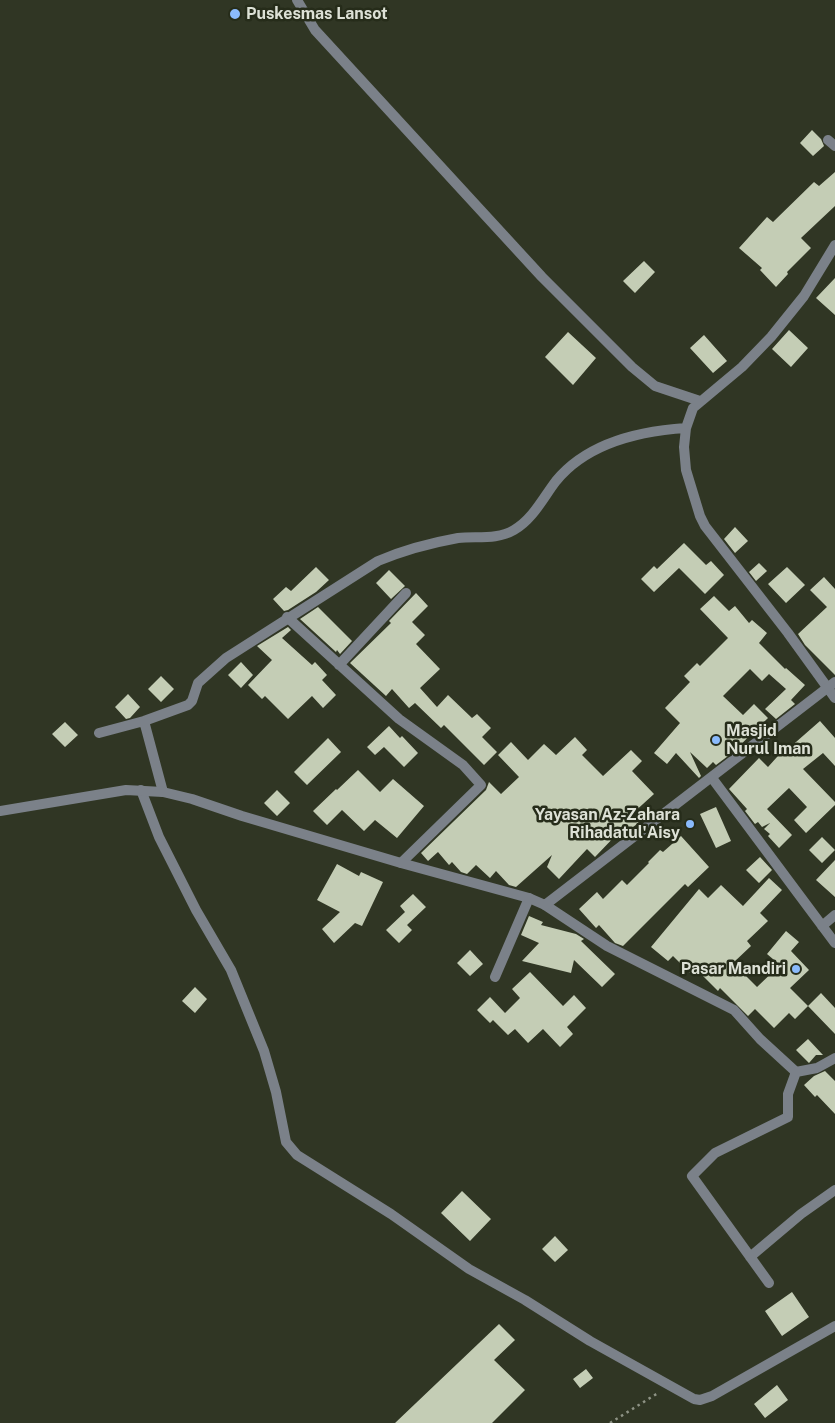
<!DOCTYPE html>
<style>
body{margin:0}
canvas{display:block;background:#303624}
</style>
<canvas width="835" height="1423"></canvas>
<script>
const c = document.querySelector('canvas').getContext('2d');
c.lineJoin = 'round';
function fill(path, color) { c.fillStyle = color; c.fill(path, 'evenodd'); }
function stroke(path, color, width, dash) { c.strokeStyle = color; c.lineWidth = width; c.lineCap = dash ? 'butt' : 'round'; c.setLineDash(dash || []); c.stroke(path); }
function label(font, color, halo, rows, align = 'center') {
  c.font = font + ' "Public Sans",sans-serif'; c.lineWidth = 5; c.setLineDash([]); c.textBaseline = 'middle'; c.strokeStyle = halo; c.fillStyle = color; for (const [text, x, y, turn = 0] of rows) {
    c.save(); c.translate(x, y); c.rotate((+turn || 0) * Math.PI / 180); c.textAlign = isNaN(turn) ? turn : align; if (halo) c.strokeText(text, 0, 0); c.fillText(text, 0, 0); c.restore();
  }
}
const building = new Path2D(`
 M812,130l9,9 3,7 -11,10 -13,-13z
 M835,172v34l-34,32 10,10 -24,24 1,2 -12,13 -16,-17 2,-2 -23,-20 28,-31 6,5 41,-40 5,4z
 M644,261l11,11 -20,21 -12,-12z
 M835,278v37l-19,-17z
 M789,330l19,18 -17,19 -19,-18z
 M568,332l28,26 -23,27 -28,-28z
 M704,335l23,26 -14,12 -23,-25z
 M735,527l13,14 -13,12 -11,-14z
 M684,543l22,22 5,-4 13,14 -19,19 -26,-26 -25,24 -13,-13 13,-13 3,3z
 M759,563l8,8 -11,10 -7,-9z
 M316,567l13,13 -13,12 -28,18 -4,1 -11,-12 13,-12 5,4z
 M787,567l18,18 -19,18 -18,-19z
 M389,570l16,16 -14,13 -15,-16z
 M824,577l11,12v86l-30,-30 -7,-11 29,-27 -17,-17z
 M416,593l12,13 -16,16 13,13 -9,9 24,25 -20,19 17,19 11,-12 24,23 5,-4 14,14 -9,9 15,15 -13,13 -40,-40 -3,3 -26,-25 -6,5 -17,-19 -6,7 -36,-33 41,-40 -2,-2z
 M714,596l15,15 6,-5 14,17 3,-3 15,13 -8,10 26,26 1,-1 19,17 -14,15 4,4 -19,15 -11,-10 21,-20 -17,-15 -7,7 -12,-12 -27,27 20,19 11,-11 14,14 -36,35 -16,12 -3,-3 -6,6 -17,-16 11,24 -2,2 -23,-25 -9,11 -13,-11 26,-30 -15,-15 25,-26 -6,-6 13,-13 3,3 28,-28 -28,-29z
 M318,607l34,34 -12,13 -3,-4 -1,2 -36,-33z
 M288,627l3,3 -9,8 30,27 3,-3 12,13 -5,5 14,15 -13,13 -11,-12 -24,23 -23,-23 -3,3 -14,-14 24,-25 -15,-14z
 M241,662l12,13 -12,13 -13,-13z
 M161,676l13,13 -13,13 -13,-13z
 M128,694l12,13 -10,11 -4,1 -11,-12z
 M820,721l15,17v28l-12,-13 -20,16 32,33v3l-29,28 -12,-13 13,-13 -18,-19 -22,21 25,26 -13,13 -11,-12 2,-2 -6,-5 6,-6 -8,4 -4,-5 -3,2 -10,-13 2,-2 -18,-20 30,-31 9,9 18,-20 2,2z
 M65,722l13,13 -13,12 -13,-13z
 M389,726l11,12 2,-2 16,17 -14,14 -20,-20 -9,8 -8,-8z
 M575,737l12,13 -5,5 21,21 28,-26 11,11 -10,10 22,23 -22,20 7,8 -17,15 -4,-4 -23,24 -8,-8 -28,30 -12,-12 5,-12 -36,32 -7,-2 -13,-14 -6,7 -14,-13 -9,9 -6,-2 -9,-10 -3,3 -11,-13 -10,9 -7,-8 65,-63 3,-8 12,12 18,-17 -21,-22 13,-13 17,18 16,-16 12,11z
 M328,738l13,14 -34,33 -13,-13z
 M358,770l22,22 13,-13 31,27 -27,32 -22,-18 -11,11 -22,-21 -15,15 -14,-14 23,-22 1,1z
 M277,790l13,13 -13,13 -13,-13z
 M716,807l15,34 -15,7 -16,-34z
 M681,836l28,31 -21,20 -3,-3 -62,62 -8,-3 -16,-18 -3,3 -17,-19 18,-17 6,7 19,-19 5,5 22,-22 -1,-1 12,-12 3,2z
 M822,837l13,13 -13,13 -13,-13z
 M760,857l12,13 -13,13 -13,-13z
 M835,860v37l-19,-17z
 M337,864l22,12 2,-4 22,10 -21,44 -7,-3 -21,20 -12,-14 18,-17 -23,-12z
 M769,878l13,12 -22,23 8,8 -21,20 4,5 -18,17 24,24 23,-22 -13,-11 19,-23 13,11 -8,9 18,19 -19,18 18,18 -13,13 -6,-6 -15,15 -19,-19 -7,7 -28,-28 -2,3 -21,-21 -5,5 -19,-19 -5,5 -17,-14 48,-58 9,9 13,-13 22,21z
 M413,894l13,13 -19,18 5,5 -13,13 -13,-13 19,-18 -5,-6z
 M529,916l14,6 -2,3 35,9 8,5 -3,2 34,33 -13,13 -28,-27 -3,13 -49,-12 17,-18 -18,-8z
 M470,950l13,14 -13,12 -13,-13z
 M530,972l33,34 11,-11 12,13 -19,19 6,7 -13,13 -17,-18 -15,14 -13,-14 -7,6 -15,-15 -3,3 -13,-13 13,-13 15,16 15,-15 -8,-9z
 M195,987l12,12 -12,14 -13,-12z
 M821,993l14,15v26l-27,-28z
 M808,1039l15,16h-7l-7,8 -13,-13z
 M825,1071l10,10v33l-18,-19 -2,2 -11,-12 10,-9z
 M462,1191l29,28 -21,22 -29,-28z
 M555,1236l13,14 -13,12 -13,-13z
 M792,1292l17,25 -27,19 -17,-25z
 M499,1324l16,16 -21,20 31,30 -33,33h-97z
 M586,1369l7,9 -13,10 -7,-9z
 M777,1385l11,15 -23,18 -11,-14z`);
const path = new Path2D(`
 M610,1423l48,-30`);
const minor = new Path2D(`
 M297,0l18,30 227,247 90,90 23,19 45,15
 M828,140l7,6
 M835,245l-31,51 -33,41 -29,30 -49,41 -7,20 -2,19 2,23 14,46 5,10 83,107 47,65
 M287,617l112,102 64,46 18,20 -80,78
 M339,665l67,-72
 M144,721l19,71
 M99,733l45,-12 44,-16 4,-4 6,-18 28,-25 152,-97c26,-11 52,-18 80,-23 19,-2 39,2 56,-8 19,-11 29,-32 42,-49 31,-38 83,-50 130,-53
 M712,778l123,165
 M141,790l18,47 37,73 35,60 33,81 12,41 10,50 11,13 94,59 78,55 56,31 65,41 104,58 6,1 12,-4 123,-70
 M545,905l62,41 127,64 26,29 36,33 21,-4 18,-10
 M822,926l13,-11
 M495,977l34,-79
 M750,1257l51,-43 34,-24
 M769,1283l-77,-107 23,-23 73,-36v-23l8,-22`);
const tertiary = new Path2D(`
 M0,811l126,-21 37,2 29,7 50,17 159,47 128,35 16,7 290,-223`);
const markers = [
 [235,14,6,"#8abafc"],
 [716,740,5,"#8abafc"],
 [690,824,5,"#8abafc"],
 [796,969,5,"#8abafc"]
];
const poiNames = [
 ["Puskesmas Lansot",246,14],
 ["Masjid",726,731],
 ["Nurul Iman",726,749],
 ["Yayasan Az-Zahara",680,815,"right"],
 ["Rihadatul'Aisy",680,833,"right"],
 ["Pasar Mandiri",786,969,"right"]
];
fill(building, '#c4cdb5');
stroke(path, '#8e9385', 2.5, [2.5, 4]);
stroke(minor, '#7b8189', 10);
stroke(tertiary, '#7b8189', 10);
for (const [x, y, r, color] of markers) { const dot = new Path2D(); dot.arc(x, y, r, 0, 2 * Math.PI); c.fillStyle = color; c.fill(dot); stroke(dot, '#262c1a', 2); }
label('bold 16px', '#dde1d6', '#262c1a', poiNames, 'left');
</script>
